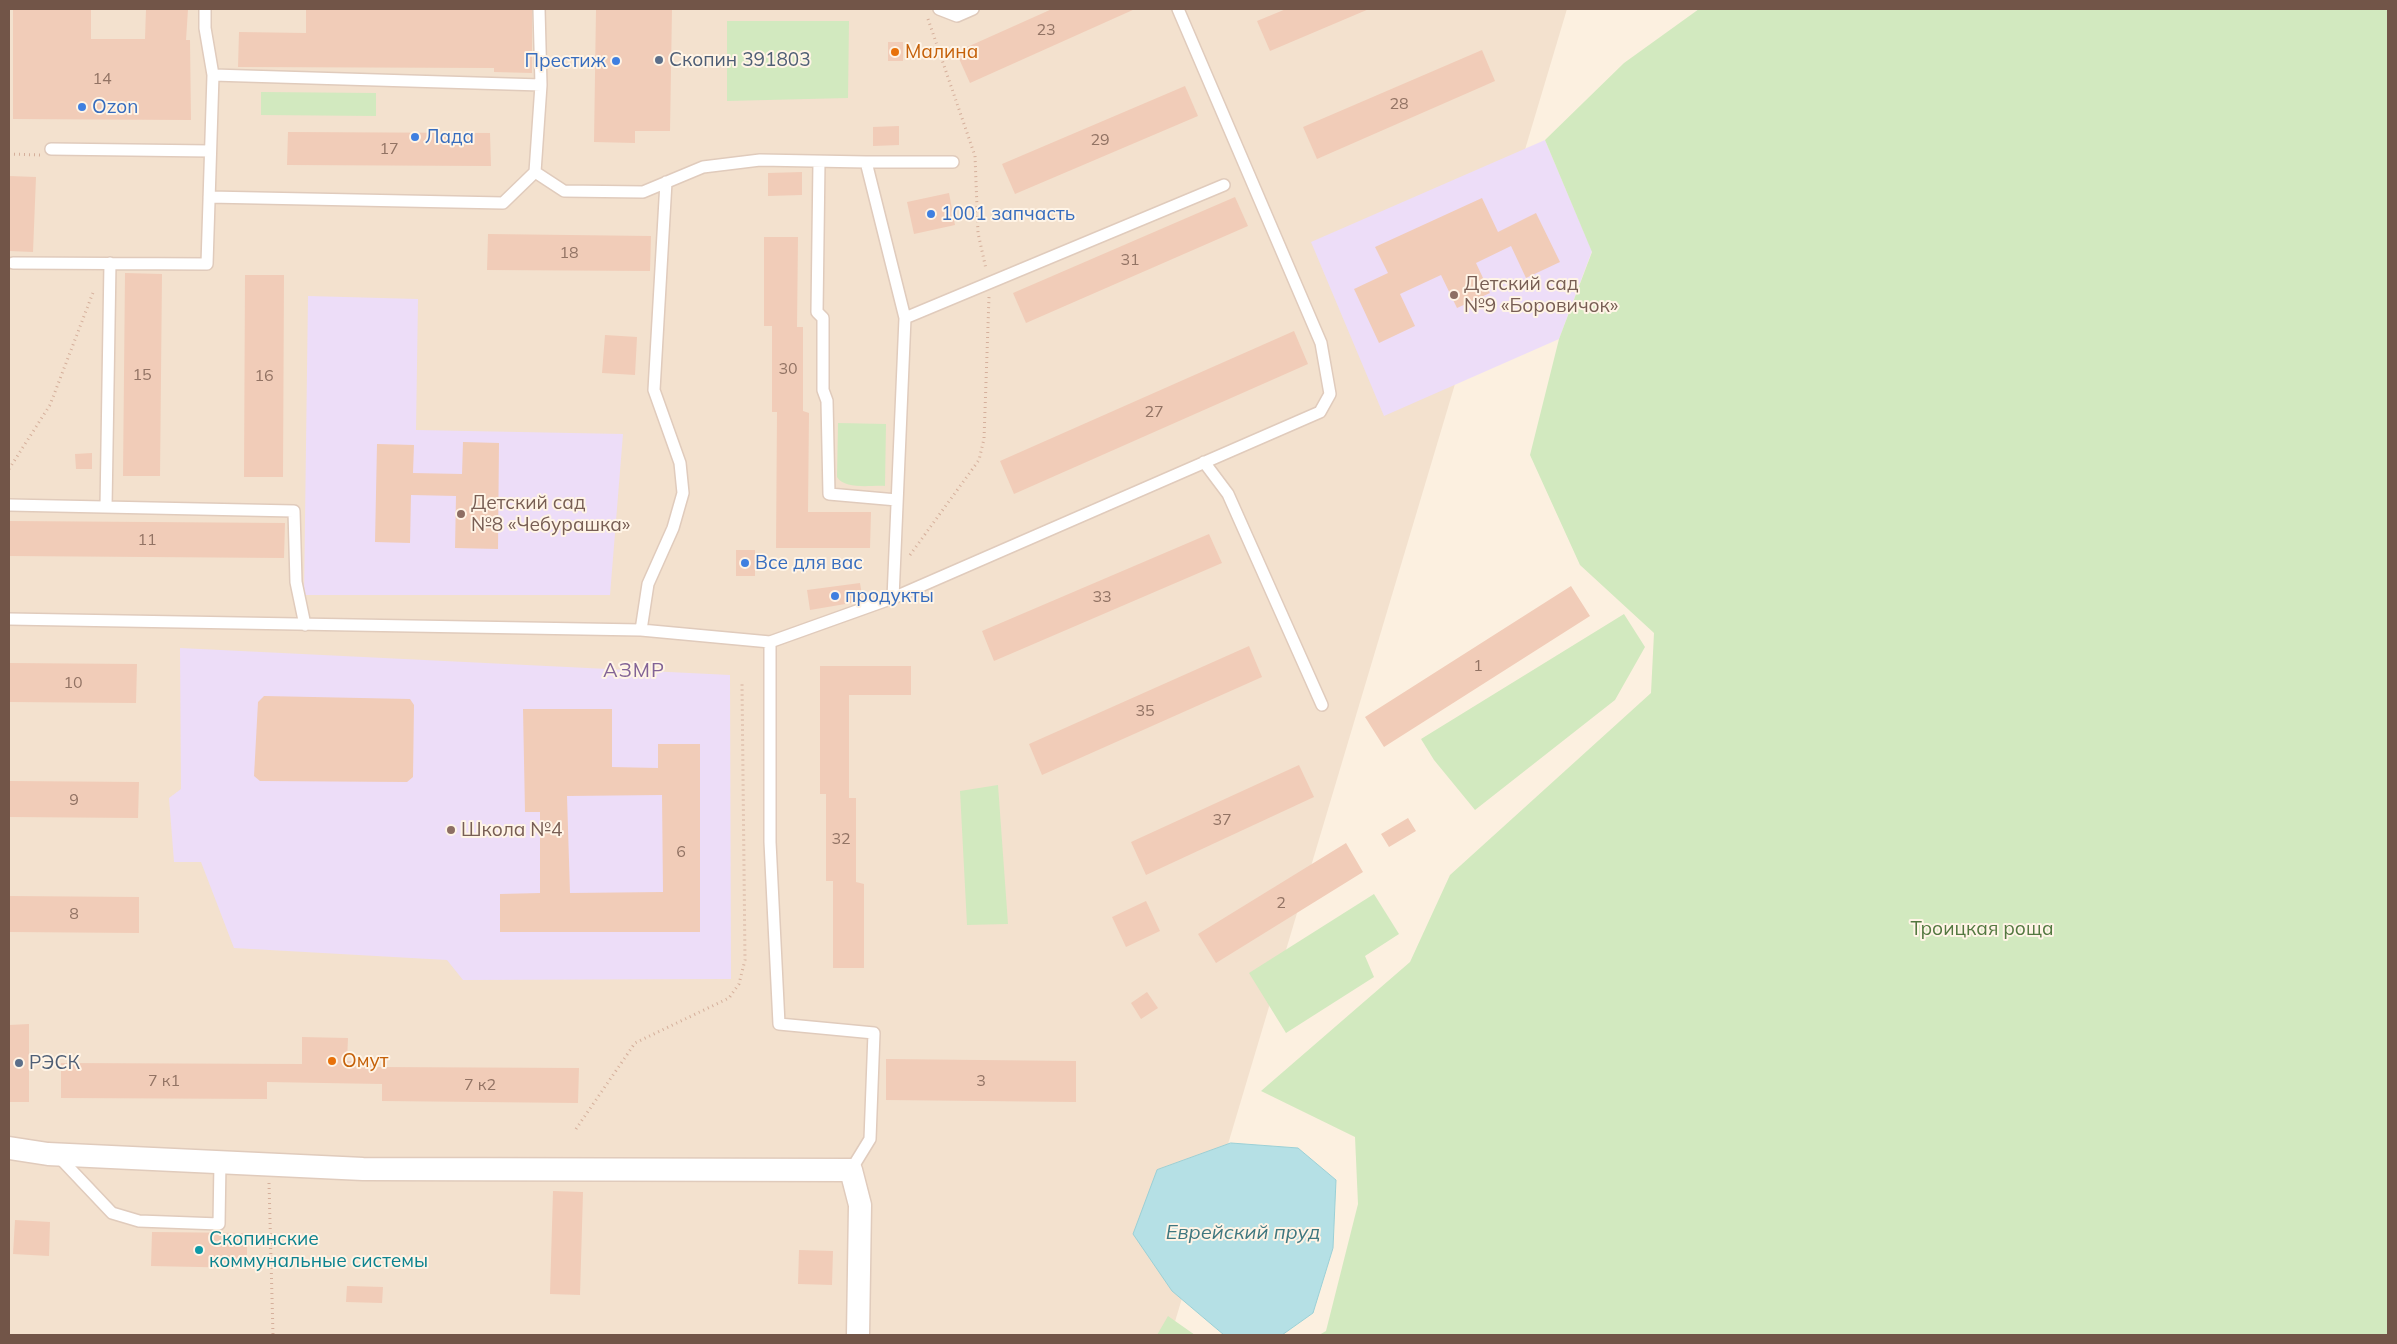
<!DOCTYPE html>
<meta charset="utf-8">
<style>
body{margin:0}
#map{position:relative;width:2397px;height:1344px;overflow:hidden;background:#fcf0e0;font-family:Mulish,sans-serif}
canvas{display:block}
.frame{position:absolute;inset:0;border:10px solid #725548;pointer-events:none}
</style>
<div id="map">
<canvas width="2397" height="1344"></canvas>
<div class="frame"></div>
</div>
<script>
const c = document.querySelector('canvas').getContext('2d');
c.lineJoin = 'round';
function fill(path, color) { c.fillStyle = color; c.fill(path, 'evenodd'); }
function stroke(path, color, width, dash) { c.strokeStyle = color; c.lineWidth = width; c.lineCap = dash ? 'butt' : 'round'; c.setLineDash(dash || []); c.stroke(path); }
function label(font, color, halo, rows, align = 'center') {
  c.font = font + ' Mulish,sans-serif'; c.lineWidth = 4; c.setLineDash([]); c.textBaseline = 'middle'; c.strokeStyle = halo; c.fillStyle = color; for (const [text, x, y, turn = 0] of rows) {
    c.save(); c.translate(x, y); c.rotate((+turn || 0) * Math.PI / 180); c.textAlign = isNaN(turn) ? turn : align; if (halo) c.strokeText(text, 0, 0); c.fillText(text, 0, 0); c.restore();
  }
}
const residential = new Path2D(`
 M9,9h1558l-396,1326h-1162z`);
const education = new Path2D(`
 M1545,140l47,111 -33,88 -175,77 -73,-174z
 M308,296l110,3 -2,131 207,4 -13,161h-306z
 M180,648l550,27 1,304 -268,1 -16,-20 -213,-12 -33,-86h-27l-5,-64 12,-9z`);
const green = new Path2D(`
 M1699,9h689v1326h-1069l7,-4 32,-127 -3,-67 -94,-46 149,-129 40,-87 201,-182 3,-60 -74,-68 -50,-110 29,-116 33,-87 -47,-112 79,-77z
 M727,21h122l-1,77 -121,3z
 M261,92l115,1v23l-115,-1z
 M838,423l48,1 -1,62c-14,-1 -40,4 -48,-9z
 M1624,614l21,33 -30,53 -140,110 -41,-50 -13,-21z
 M998,785l10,139 -41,1 -7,-134z
 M1374,894l25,40 -34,22 9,21 -88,56 -37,-60z
 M1168,1316l27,19h-38z`);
const water = new Path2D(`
 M1231,1143l67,5 38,32 -3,68 -20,65 -31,22h-58l-52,-44 -39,-57 24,-64z`);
const building = new Path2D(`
 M13,9h78v30h54l1,-30h42l-2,31h4l1,80 -178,-1z
 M306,9h226v64l-38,-1v-4l-256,-1 1,-35 67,1z
 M596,9h76l-2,122h-35v12l-41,-1z
 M1052,9h83l-165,74 -14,-31z
 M1286,9h83l-99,42 -13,-30z
 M888,42h15v19h-15z
 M1482,50l13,31 -178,78 -14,-32z
 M1185,86l13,30 -183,78 -13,-30z
 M899,126v19l-26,1v-19z
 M288,132l202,1 1,33 -204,-1z
 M802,172v23l-34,1v-23z
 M9,176l27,1 -3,75 -24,-1z
 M949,193l6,32 -41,9 -7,-32z
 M1235,197l13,29 -222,97 -13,-30z
 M1482,198l16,34 38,-19 24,49 -34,16 -15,-32 -35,17 14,30 -33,15 -16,-33 -41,19 15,32 -36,17 -25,-54 34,-16 -13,-26z
 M488,234l163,2 -1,35 -163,-1z
 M764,237h34l-1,90h6v84l6,2 -1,99h63l-1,36h-94l1,-136h-5v-86h-8z
 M125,273l37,1 -2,202h-37z
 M245,275h39l-1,202h-39z
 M1294,331l14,33 -294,130 -14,-33z
 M605,335l32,2 -2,38 -33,-2z
 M463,442l36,1 -1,106 -43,-1 1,-52 -45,-1 -1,48 -35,-1 2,-98 37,1 -1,28 49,1z
 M92,453v16h-16l-1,-15z
 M10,521l275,2 -1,35 -275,-2z
 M1209,534l13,29 -228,98 -12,-30z
 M736,550h19v26h-19z
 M860,583l3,18 -53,9 -3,-20z
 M1571,586l19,30 -206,131 -19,-30z
 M1249,646l13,31 -220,98 -13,-31z
 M9,663l128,1 -1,39 -127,-1z
 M820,666h91v29h-62v103h7v84l8,2v84h-31v-87h-7v-87h-6z
 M264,696l146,3 4,6 -1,72 -6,5 -147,-1 -6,-5 4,-74z
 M523,709h89v58l46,1v-24h42v188h-200v-38l40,-1v-81h-15zM662,795l1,97 -93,1 -3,-97z
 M1299,765l15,32 -168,78 -15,-33z
 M9,781l130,1 -1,36 -129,-1z
 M1408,818l8,13 -27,16 -8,-13z
 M1346,843l17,29 -147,91 -18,-29z
 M9,896l130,1v36l-130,-1z
 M1146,901l14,30 -34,16 -14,-30z
 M1147,992l11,16 -17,11 -10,-16z
 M29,1024v78h-20v-77z
 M302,1037l46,1 -1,23h31l-1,6 202,1 -1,35 -196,-2v-17l-115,-2v17l-206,-1v-35l241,1z
 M886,1059l190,2v41l-190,-2z
 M553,1191l30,1 -3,103 -30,-1z
 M15,1220l35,2 -1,34 -36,-2z
 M152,1232l95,1v35l-96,-2z
 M799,1250l34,1 -1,34 -34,-1z
 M347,1286l36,1 -1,16 -36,-1z`);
const path = new Path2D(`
 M928,19l47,137 3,77 8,36
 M9,154l31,1
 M9,469l41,-64 44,-115
 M910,555l69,-95 5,-21 5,-142
 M576,1129l59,-86 94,-45 10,-14 6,-24 -3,-277
 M269,1183l4,152`);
const service = new Path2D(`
 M205,9v19l8,47 328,10 -2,-76
 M939,9l18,7 16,-7
 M541,85l-6,87 29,19 79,1 60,-25 57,-7 106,2 39,156 -12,280
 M51,149l159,2
 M819,162l-2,150 6,6v72l4,11 2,93 68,6
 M866,162h87
 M209,197l294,6 32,-31
 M13,263l194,1 6,-189
 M905,318l319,-133
 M1204,462l24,32 94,211
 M9,505l285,6 2,71 9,43
 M106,507l4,-244
 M9,619l632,11 129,12
 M641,630l7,-46 25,-56 10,-35 -3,-30 -26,-73 12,-208
 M58,1156l54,57 27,8 80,3 1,-62
 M851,1170l19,-31 4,-106 -95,-9 -9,-182v-200l123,-44 427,-186 10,-18 -9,-51 -143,-334`);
const minor = new Path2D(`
 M9,1148l39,6 315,15 488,1 9,35 -2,130`);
const markers = [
 [895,52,5,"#e8710a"],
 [659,60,5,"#5c6f8a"],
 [616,61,5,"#3f7fe0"],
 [82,107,5,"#3f7fe0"],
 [415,137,5,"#3f7fe0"],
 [931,214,5,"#3f7fe0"],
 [1454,295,5,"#8d6e63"],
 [461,514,5,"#8d6e63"],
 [745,563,5,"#3f7fe0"],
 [835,596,5,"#3f7fe0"],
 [451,830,5,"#8d6e63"],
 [332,1061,5,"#e8710a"],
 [19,1063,5,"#5c6f8a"],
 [199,1250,5,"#0f9aa8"]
];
const numberNames = [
 ["23",1046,30],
 ["14",102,79],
 ["28",1399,104],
 ["29",1100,140],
 ["17",389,149],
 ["18",569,253],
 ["31",1130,260],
 ["30",788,369],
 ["15",142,375],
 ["16",264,376],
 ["27",1154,412],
 ["11",147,540],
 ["33",1102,597],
 ["1",1478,666],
 ["10",73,683],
 ["35",1145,711],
 ["9",74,800],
 ["37",1222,820],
 ["32",841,839],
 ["6",681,852],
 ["2",1281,903],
 ["8",74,914],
 ["7 к1",164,1081],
 ["3",981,1081],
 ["7 к2",480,1085]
];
const foodNames = [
 ["Малина",905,52],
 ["Омут",342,1061]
];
const serviceNames = [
 ["Скопин 391803",669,60],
 ["РЭСК",29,1063]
];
const shopNames = [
 ["Престиж",606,61,"right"],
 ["Ozon",92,107],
 ["Лада",425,137],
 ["1001 запчасть",941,214],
 ["Все для вас",755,563],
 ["продукты",845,596]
];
const educationNames = [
 ["Детский сад",1464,284],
 ["№9 «Боровичок»",1464,306],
 ["Детский сад",471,503],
 ["№8 «Чебурашка»",471,525],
 ["Школа №4",461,830]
];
const parkNames = [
 ["Троицкая роща",1982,929]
];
const cultureNames = [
 ["Скопинские",209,1239],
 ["коммунальные системы",209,1261]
];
const neighbourhoodNames = [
 ["АЗМР",634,671]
];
const waterNames = [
 ["Еврейский пруд",1243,1233]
];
fill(residential, '#f3e1ce');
fill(education, '#edddf8');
fill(green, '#d2e9bf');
fill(water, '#b5e0e5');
stroke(water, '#9bd0d6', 1);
fill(building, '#f1ccb8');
stroke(service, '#e0cbbc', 14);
stroke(minor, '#e0cbbc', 25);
stroke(path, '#d5af9b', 3, [1, 4]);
stroke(service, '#fff', 11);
stroke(minor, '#fff', 22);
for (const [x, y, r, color] of markers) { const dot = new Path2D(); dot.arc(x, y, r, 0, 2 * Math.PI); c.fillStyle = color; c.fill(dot); stroke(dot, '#fff4e6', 2); }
label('16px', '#927364', null, numberNames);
label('19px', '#c56008', '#fff4e6', foodNames, 'left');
label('19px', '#4e5e75', '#fff4e6', serviceNames, 'left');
label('19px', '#366cbe', '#fff4e6', shopNames, 'left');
label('19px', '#785e54', '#fff4e6', educationNames, 'left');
label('19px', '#537840', '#fff4e6', parkNames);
label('19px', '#0d838f', '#fff4e6', cultureNames, 'left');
c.letterSpacing = '1px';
label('20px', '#826396', '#fff4e6', neighbourhoodNames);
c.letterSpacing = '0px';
label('italic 20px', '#3f777f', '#fff4e6', waterNames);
</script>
